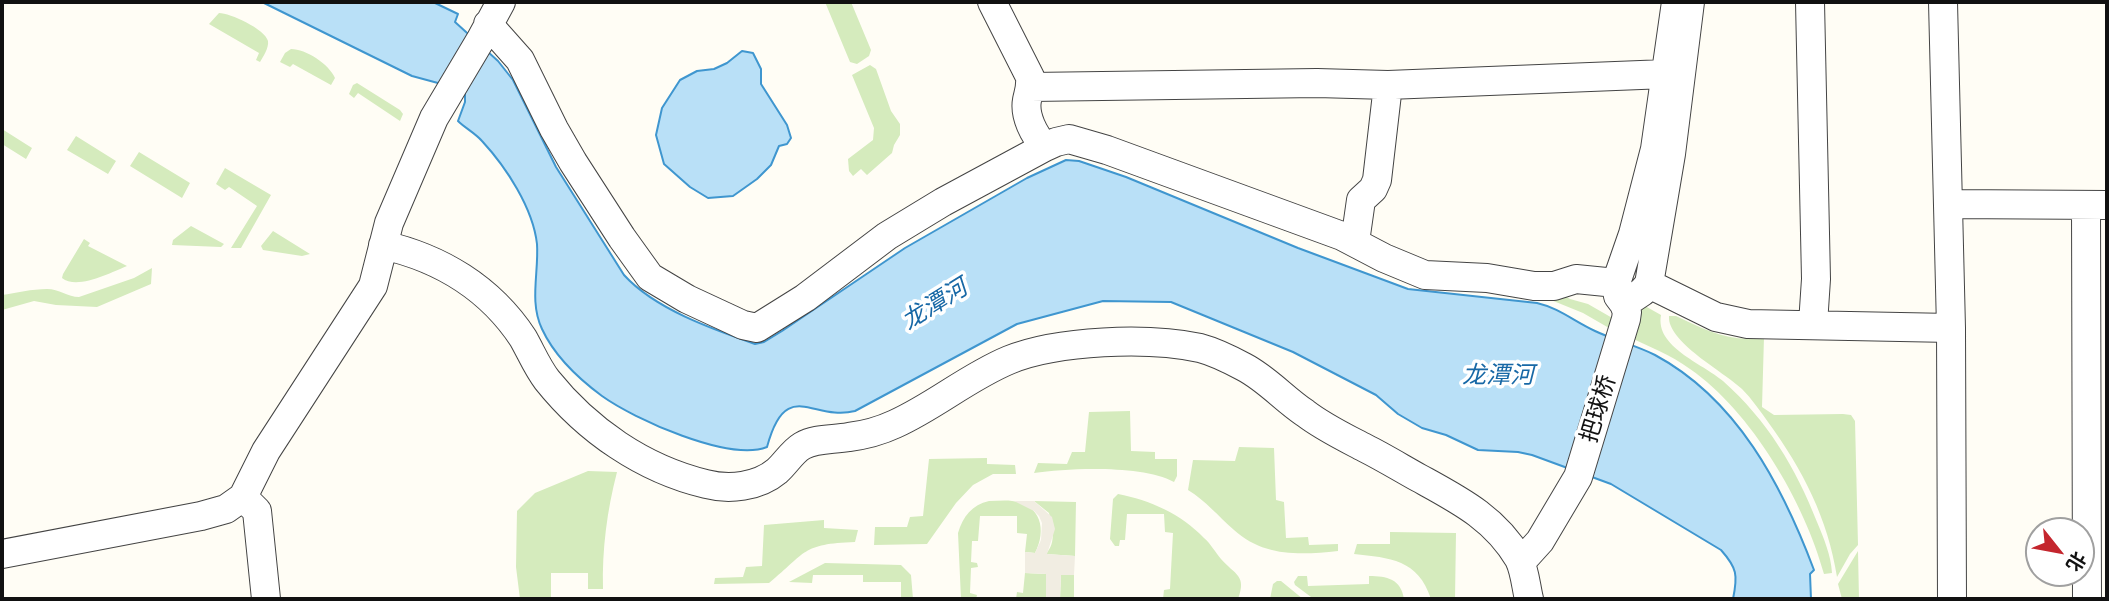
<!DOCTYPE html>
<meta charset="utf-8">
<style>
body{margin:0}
#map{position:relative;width:2109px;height:601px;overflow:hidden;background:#fffdf5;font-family:"Noto Serif","Noto Sans SC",serif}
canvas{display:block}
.frame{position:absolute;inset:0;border:4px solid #111;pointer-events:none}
.north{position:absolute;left:2025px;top:517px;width:70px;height:70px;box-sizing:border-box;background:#fff;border:2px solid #a0a0a0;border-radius:50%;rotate:121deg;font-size:19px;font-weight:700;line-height:28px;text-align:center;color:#111}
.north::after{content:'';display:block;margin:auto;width:24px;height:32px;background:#c4262e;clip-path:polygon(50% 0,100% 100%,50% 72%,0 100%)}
</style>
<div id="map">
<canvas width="2109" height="601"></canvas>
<div class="frame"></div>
<div class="north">北</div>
</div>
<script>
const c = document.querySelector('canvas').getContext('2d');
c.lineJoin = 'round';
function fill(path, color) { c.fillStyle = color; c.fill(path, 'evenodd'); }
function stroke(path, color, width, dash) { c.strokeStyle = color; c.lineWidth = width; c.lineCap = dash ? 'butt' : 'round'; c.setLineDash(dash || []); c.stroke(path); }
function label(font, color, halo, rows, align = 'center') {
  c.font = font + ' "Noto Serif","Noto Sans SC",serif'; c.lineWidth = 7; c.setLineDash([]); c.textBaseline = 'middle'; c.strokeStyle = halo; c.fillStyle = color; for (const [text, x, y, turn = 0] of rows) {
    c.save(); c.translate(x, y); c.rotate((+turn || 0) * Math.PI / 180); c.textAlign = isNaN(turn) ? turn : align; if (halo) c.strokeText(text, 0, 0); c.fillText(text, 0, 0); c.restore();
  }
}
const green = new Path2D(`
 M825,2h26l20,48 -2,6 -12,8 -7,-2z
 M219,13c11,0 46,16 49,28 1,7 -5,16 -8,21l-4,-2 3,-7 -50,-29z
 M291,49c15,0 38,15 44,29l-4,7 -38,-21 -3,3 -10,-5 5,-9z
 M870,65l6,4 15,42 9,13v11l-6,10 -2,8 -25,22 -6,-6 -8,7 -4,-5 -1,-12 25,-19 1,-12 -22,-53z
 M357,83l43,27 3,4 -3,7 -42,-28 -4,5 -5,-4 4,-9z
 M2,129l30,19 -6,11 -24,-15z
 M76,136l40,25 -8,13 -41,-24z
 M139,152l51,31 -8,15 -52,-32z
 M225,168l46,27 -30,53h-10l26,-42 -28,-19 -4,3 -9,-6z
 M191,226l33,18 -3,3 -49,-2 1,-5z
 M273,231l37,23 -8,2 -39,-6 -2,-4z
 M84,239l6,4 -2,3 39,20c-17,7 -50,24 -65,12l1,-4z
 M1353,253l204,38 13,8 18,5 33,19 -12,5 -26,-15 -32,-13 -155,-23 -44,-20z
 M152,268l-1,16 -54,23 -41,-2 -22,-4 -32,9v-15c14,-2 30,-6 45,-6 12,0 21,8 32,8l55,-19z
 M1636,306h9l16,9c-6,32 41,48 62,66 44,39 73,87 94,141 7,17 14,33 15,51l-8,1c-19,-71 -73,-163 -134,-205 -19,-14 -42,-23 -63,-33z
 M1669,316h7c27,13 57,28 88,21l-2,70 12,8 69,-1 8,1 4,6 3,124 -8,9 -13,23c-9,-58 -34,-107 -69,-155 -8,-11 -16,-23 -26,-33 -19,-18 -75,-47 -73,-73z
 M1130,411l1,40 24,1v7h22v17l-3,6c-32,-17 -104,-14 -140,-9l4,-10 29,1 5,-12h13l4,-40z
 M1239,447l35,1 2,52 8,2 2,36 22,-1 1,8 29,-1v7c-38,4 -74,6 -104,-21 -16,-14 -28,-29 -46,-40l5,-30 42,1z
 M987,458v6l28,1 1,9h-23l-20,11 -17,18 -29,41 -53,1 1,-18h32l3,-10 13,-1 6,-57z
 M588,471l29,1c-10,39 -15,77 -14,117h-15v-16h-37v25l-31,1 -4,-32 1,-56 18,-18z
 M1118,494c32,6 63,20 86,44 7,6 11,14 17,21 14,16 26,16 17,40h-75l1,-9 6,-1 3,-56 -8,-1 -1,-18h-37l-2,26h-5l-1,6h-4l-5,-7 3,-40z
 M989,501c8,0 16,-1 23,0 29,3 35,29 23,52l-10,-1 2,-18 -10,-1v-17h-37l-2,25h-6l-1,21 6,1 1,4 -7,1 -1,25 7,2 -1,4h-15l-3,-66c5,-17 14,-28 31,-32z
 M1034,501l42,1 -1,54 -29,-2c11,-13 6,-26 3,-41z
 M824,520v8l34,2 -3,12c-54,2 -48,10 -86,41l-55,1 1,-6 28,-1 3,-10 16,-1 2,-41z
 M1390,532l66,1 -1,66h-24c-13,-40 -41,-41 -77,-45l3,-10h33z
 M1858,551l1,48h-17l-4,-15z
 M825,563l76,2 10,10 2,24h-12v-17h-38v-7h-50l-1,8 -23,-1z
 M1025,573l21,1v25h-30l1,-7 6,1z
 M1061,575h13v24h-14z
 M1298,576h9l1,10 61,-2v-8c18,0 32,3 35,23h-83l-10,-2 -16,-12 -1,-3z
 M1277,581h4l22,18h-33l3,-15z`);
const plaza = new Path2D(`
 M1014,501h20l18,16 3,12 -8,25 28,2 -1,19h-13l-1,24h-14v-25l-21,-1v-21l10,1 6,-13 1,-17 -3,-7 -5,-5z`);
const water = new Path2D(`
 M262,2h171l25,12 -3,8 43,39 15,19 43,87 68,108c31,34 88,54 131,69l9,-2 18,-11 123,-83 122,-70 39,-18 13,1 47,16 172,71 110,41 129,14c22,5 38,19 58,28 19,9 40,14 60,24 82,44 127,130 159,215l-4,4 1,25h-78c5,-24 4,-31 -12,-49l-110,-66 -79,-29 -14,-3 -40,-2 -32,-15 -24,-7 -24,-14 -22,-19 -83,-43 -122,-50 -68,-1 -86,23 -162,87c-42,11 -69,-35 -88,36 -38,15 -133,-28 -165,-51 -23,-17 -48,-41 -60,-67 -13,-27 -3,-57 -5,-85 -4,-36 -31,-77 -55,-103 -7,-8 -17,-13 -24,-20l7,-19v-8l-16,-8 -37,-10z
 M742,51l11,2 8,16v15l26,41 4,13 -4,6 -8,2 -8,19 -14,14 -24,17 -25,2 -18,-11 -26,-23 -8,-29 6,-27 18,-28 17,-9 17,-2 13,-6z`);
const street = new Path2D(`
 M992,2l38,75c1,9 -1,14 -3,23 -3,16 7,35 18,47
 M1676,2l-21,147 -22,85 -17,49 2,13 6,8 18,-12 7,-8 22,-130 19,-152
 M1810,2l6,277 -3,45
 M1943,2l8,326 1,271
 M488,24l32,36 34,69 19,33 49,76 28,39 37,22 56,26 14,3 48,-30 82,-62 56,-34 102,-55 11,-5 13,-3 38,11 235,86 42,22 41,17 62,3 47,8h20l22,-7 40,4
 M1031,87l286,-4 71,2 278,-11
 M1948,204l159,1
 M2086,206l1,393
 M1355,242l6,-42 12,-11 4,-9 11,-95
 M383,245c57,13 107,43 140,93 8,14 14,29 24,42 40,50 96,89 159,104 23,6 52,3 71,-13 9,-8 15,-19 25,-25 14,-8 31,-6 47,-9 16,-2 31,-6 46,-13 40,-18 73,-47 114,-64 49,-20 139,-23 191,-12 15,4 31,12 44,19 23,12 40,32 61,46 18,14 39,24 60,35 18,9 36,20 54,30 40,22 76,40 100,81 6,12 7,28 10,40
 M1649,284l67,33 32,7 203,4
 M243,497l14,14 9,88
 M2,554l199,-38 25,-7 17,-12 23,-46 107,-165 16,-63 45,-105 47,-79 20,-37
 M1521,562l19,-21 38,-64 48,-158 1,-7 -3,-8`);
const streetNames = [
 ["把球桥",1599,409,-73]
];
const waterNames = [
 ["龙潭河",935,305,-32],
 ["龙潭河",1498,376]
];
fill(green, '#d5ebbd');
fill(plaza, '#f1ede2');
fill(water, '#b9e0f7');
stroke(water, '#3f96cf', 2);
stroke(street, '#444', 30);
stroke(street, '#fff', 28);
label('23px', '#111', '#fff', streetNames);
label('italic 24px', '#1768a6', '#fff', waterNames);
</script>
